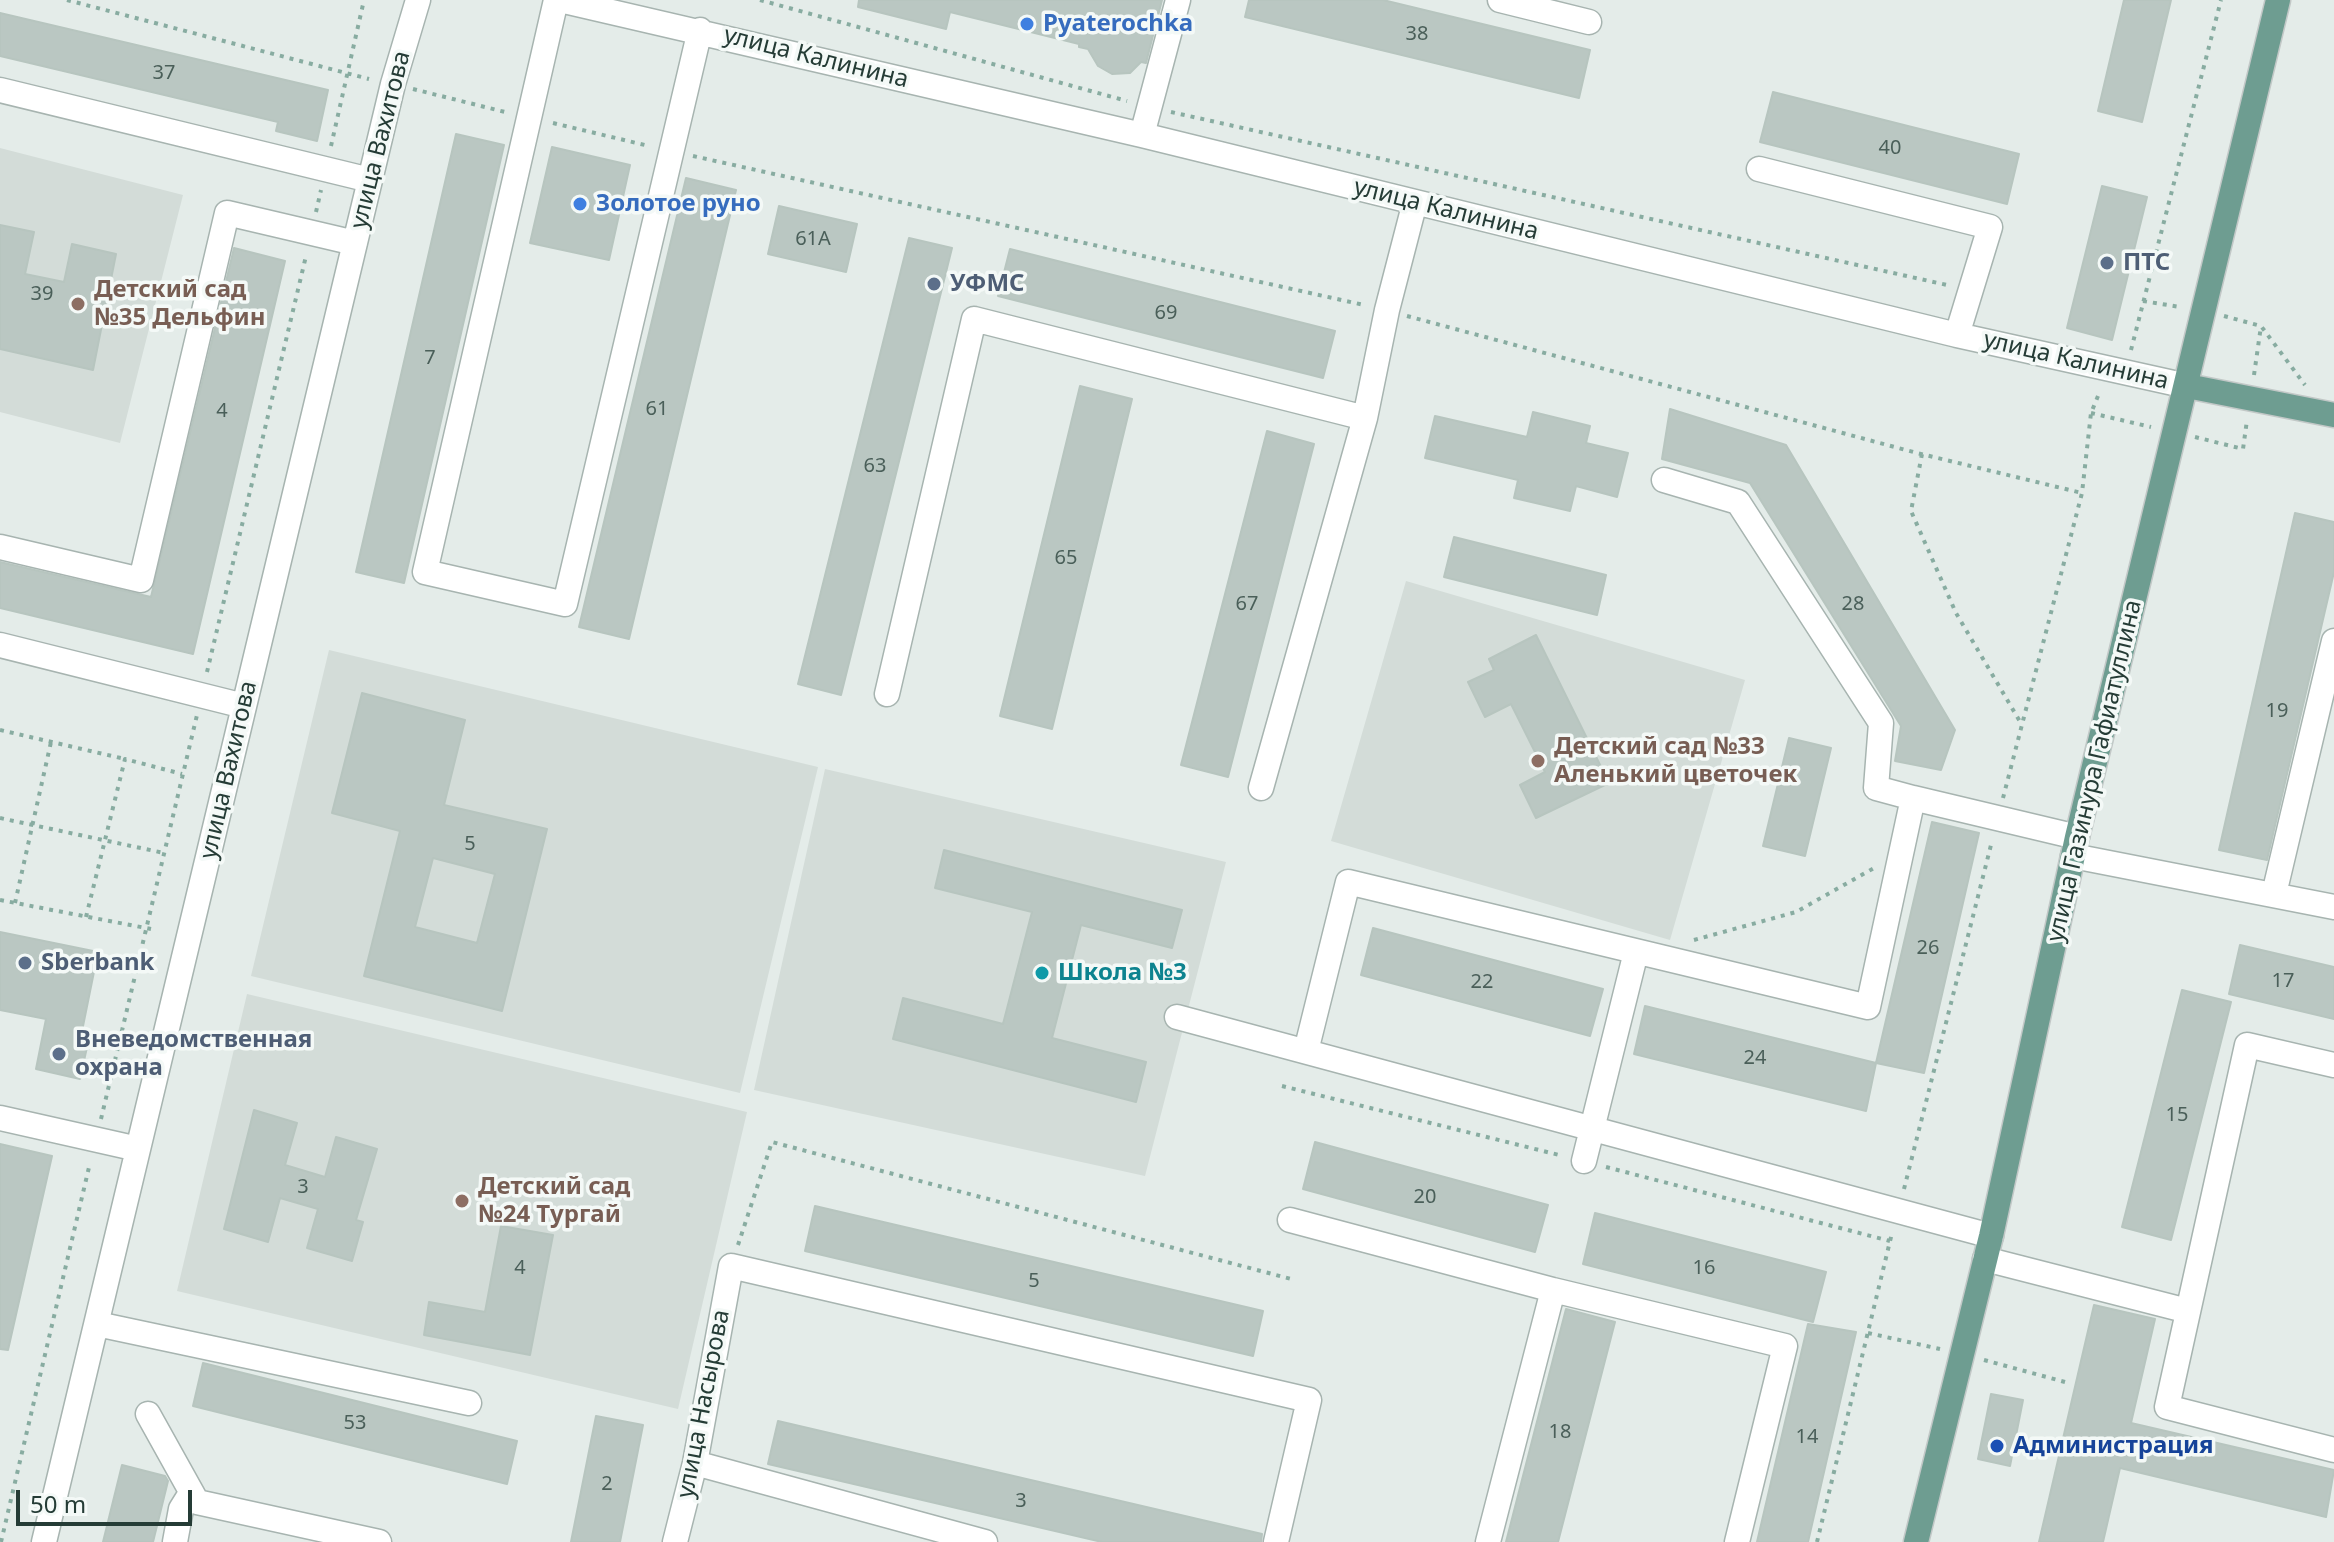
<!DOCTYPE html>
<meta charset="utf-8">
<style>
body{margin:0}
#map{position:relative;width:2334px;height:1542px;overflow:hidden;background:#e4ece9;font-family:"Noto Sans",sans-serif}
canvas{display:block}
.scale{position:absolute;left:16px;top:1490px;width:176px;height:36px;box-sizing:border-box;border:4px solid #253c36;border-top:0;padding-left:10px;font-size:24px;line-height:28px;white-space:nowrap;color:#253c36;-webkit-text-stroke:6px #f4f9f7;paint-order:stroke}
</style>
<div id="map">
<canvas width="2334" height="1542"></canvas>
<div class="scale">50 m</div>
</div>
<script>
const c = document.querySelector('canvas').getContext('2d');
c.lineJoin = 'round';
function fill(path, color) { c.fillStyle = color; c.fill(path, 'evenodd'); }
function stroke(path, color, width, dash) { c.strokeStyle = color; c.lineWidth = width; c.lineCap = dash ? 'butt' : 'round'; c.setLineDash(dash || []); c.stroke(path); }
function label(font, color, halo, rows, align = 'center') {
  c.font = font + ' "Noto Sans",sans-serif'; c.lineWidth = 7; c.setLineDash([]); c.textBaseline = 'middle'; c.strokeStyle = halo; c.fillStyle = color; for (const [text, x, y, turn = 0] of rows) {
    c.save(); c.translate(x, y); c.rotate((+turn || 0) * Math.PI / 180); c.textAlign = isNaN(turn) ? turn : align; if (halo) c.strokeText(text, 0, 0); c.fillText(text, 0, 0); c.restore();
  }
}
const built = new Path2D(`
 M0,148l183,47 -63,248 -120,-31z
 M1406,581l339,99 -75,260 -339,-99z
 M329,650l489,117 -78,326 -489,-117z
 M825,769l401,93 -81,314 -391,-86z
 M247,994l500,118 -69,297 -501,-118z`);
const building = new Path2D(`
 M859,0h303l-16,63 -5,-1 -11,11 -18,1 -14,-8 -10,-17 -9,-2v-3l-129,-32 -4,17 -88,-22z
 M1249,0h134l207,50 -11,48 -334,-81z
 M2124,0h47l-29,122 -44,-11z
 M0,13l328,77 -11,51 -41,-10 2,-9 -278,-66z
 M1773,92l246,62 -12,50 -247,-62z
 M456,134l48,11 -100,438 -48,-11z
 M552,147l78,18 -21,95 -79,-17z
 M686,178l50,12 -107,449 -50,-12z
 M2102,186l45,11 -35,143 -45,-12z
 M779,206l78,18 -11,48 -78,-18z
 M0,225l34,7 -9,42 39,8 8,-38 44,10 -23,116 -93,-21z
 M909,238l43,10 -111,447 -43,-11z
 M234,248l51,13 -92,393 -193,-46v-46l151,35z
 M1010,249l325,82 -12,47 -325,-82z
 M1080,386l52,13 -80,330 -52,-13z
 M1670,409l116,36 169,285 -14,40 -46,-9 6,-35 -151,-243 -88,-24z
 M1533,412l57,14 -4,17 42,10 -11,44 -41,-11 -6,25 -56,-13 4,-18 -93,-22 10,-42 92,21z
 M1267,431l47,13 -86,333 -47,-12z
 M2295,513l39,9v50l-67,288 -48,-10z
 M1454,537l152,38 -9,40 -153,-38z
 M1536,635l73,148 -73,35 -16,-33 25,-13 -34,-68 -26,13 -17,-35 26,-12 -5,-11z
 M362,693l103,27 -21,85 103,24 -45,182 -138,-35 36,-145 -68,-18zM433,858l62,16 -18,69 -62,-16z
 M1789,738l42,10 -26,108 -42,-10z
 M1932,822l47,11 -55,240 -48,-10z
 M944,850l238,60 -10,38 -91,-23 -29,113 94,24 -10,40 -243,-63 10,-41 100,26 29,-112 -97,-24z
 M1373,928l230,61 -13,47 -229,-61z
 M0,932l98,20 -17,84 8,2 -9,41 -44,-10 10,-50 -46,-9z
 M2240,945l94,22v52l-105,-25z
 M2182,990l49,12 -60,238 -49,-13z
 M1645,1006l231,57 -10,48 -232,-57z
 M254,1110l43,13 -12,42 40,12 11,-40 41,12 -21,71 7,2 -11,39 -45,-13 11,-39 -38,-11 -12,44 -44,-13z
 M1315,1142l233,63 -13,47 -232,-63z
 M0,1144l52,12 -44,194 -8,-1z
 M815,1206l448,105 -10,45 -448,-105z
 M1595,1213l231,59 -13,50 -230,-58z
 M501,1226l52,9 -23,120 -106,-20 5,-33 56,10z
 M2094,1305l61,14 -24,104 203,47 -8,47 -206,-49 -17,74h-64z
 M1566,1309l49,13 -57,220h-52z
 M1808,1324l48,8 -48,210h-51z
 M203,1363l314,78 -10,43 -314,-78z
 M1991,1394l32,6 -13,66 -32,-7z
 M596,1416l47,9 -23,117h-49z
 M778,1421l484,113 -1,8h-159l-334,-78z
 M122,1465l43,11 3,5 -15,61h-50z`);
const path = new Path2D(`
 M67,0l302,79
 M760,0l367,101
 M413,89l92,23
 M1171,112l776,173
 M553,123l96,23
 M331,146l33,-146
 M693,156l671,149
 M316,212l5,-22
 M2143,301l37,6
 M1407,316l510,137 165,40
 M2224,316l37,10 44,59
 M2131,350l90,-350
 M2254,375l7,-49
 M2091,413l60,14
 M2195,437l48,12 4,-29
 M1922,454l-11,57 45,102 66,112
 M207,672l99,-416
 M0,730l125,29
 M2003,798l79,-305 9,-80 9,-22
 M0,818l164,35
 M0,900l151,29
 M15,903l36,-161
 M86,917l39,-158 57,15
 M1694,940l102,-28 78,-44
 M1282,1086l281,70
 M101,1119l96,-404
 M1606,1167l284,74
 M1904,1189l88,-348
 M738,1245l34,-103 523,138
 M1868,1333l72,16
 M1984,1360l81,22
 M1,1542l89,-379
 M1817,1542l75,-309`);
const minor = new Path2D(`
 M556,0l-131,572 140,32 135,-574
 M560,0l582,135 815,200 230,51
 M1500,0l89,22
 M0,90l370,90
 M1142,135l36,-135
 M1759,169l231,58 -33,108
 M1664,480l74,22 143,221 -5,65 37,10
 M0,547l141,33 86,-367 128,30
 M0,645l244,61
 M887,694l87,-375 391,99
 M1261,788l104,-370 22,-108 28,-108
 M2073,856l261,51
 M2274,894l60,-253
 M1177,1017l814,219
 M1306,1051l42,-169 520,125 45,-209 164,39
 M2334,1065l-87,-20 -80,362 167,43
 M0,1118l138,31
 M1584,1161l52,-209
 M1290,1220l263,70 232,56 -48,196
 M1985,1259l203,52
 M97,1324l372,79
 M148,1414l49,88 182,40
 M695,1463l290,79
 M44,1542l349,-1458 25,-84
 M175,1542l6,-33 10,-16
 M675,1542l20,-79 36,-197 578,134 -33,142
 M1488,1542l65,-252`);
const major = new Path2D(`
 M2187,386l147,29
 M1916,1542l75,-306 86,-399 201,-837`);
const markers = [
 [1027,24,8,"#3f7fe0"],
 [580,204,8,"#3f7fe0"],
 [2107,263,8,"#5c6f8a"],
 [934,284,8,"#5c6f8a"],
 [78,304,8,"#8d6e63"],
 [1538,761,8,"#8d6e63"],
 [25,963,8,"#5c6f8a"],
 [1042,973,8,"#0f9aa8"],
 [59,1054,8,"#5c6f8a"],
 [462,1201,8,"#8d6e63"],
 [1997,1446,8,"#1a4fb4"]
];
const numberNames = [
 ["38",1417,34],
 ["37",164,73],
 ["40",1890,148],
 ["61А",813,239],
 ["39",42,294],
 ["69",1166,313],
 ["7",430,358],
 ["61",657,409],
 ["4",222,411],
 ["63",875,466],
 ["65",1066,558],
 ["67",1247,604],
 ["28",1853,604],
 ["19",2277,711],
 ["5",470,844],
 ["26",1928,948],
 ["17",2283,981],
 ["22",1482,982],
 ["24",1755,1058],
 ["15",2177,1115],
 ["3",303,1187],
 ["20",1425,1197],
 ["4",520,1268],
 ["16",1704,1268],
 ["5",1034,1281],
 ["53",355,1423],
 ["18",1560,1432],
 ["14",1807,1437],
 ["2",607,1484],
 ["3",1021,1501]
];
const shopNames = [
 ["Pyaterochka",1043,24],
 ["Золотое руно",596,204]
];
const streetNames = [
 ["улица Калинина",816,58,14],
 ["улица Вахитова",381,140,-76],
 ["улица Калинина",1446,210,14],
 ["улица Калинина",2076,361,13],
 ["улица Вахитова",229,770,-77],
 ["улица Газинура Гафиатуллина",2095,771,-77],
 ["улица Насырова",704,1404,-79]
];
const serviceNames = [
 ["ПТС",2123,263],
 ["УФМС",950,284],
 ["Sberbank",41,963],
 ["Вневедомственная",75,1040],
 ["охрана",75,1068]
];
const educationNames = [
 ["Детский сад",94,290],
 ["№35 Дельфин",94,318],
 ["Детский сад №33",1554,747],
 ["Аленький цветочек",1554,775],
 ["Детский сад",478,1187],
 ["№24 Тургай",478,1215]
];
const cultureNames = [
 ["Школа №3",1058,973]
];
const transitNames = [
 ["Администрация",2013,1446]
];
fill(built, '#d3dcd8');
fill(building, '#bac7c2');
stroke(building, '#b7c5bf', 2);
stroke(minor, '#a7b4b0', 27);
stroke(major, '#c2c8c7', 27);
stroke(path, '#88aca1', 4, [4, 6]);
stroke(minor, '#fff', 24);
stroke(major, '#6e9d91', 24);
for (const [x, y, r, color] of markers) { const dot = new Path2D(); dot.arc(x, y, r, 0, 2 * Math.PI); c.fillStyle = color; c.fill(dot); stroke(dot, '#f4f9f7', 3); }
label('20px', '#4a5f59', null, numberNames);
label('bold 24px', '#366cbe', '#f4f9f7', shopNames, 'left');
label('24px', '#253c36', '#f4f9f7', streetNames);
label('bold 24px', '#4e5e75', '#f4f9f7', serviceNames, 'left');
label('bold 24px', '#785e54', '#f4f9f7', educationNames, 'left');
label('bold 24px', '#0d838f', '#f4f9f7', cultureNames, 'left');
label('bold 24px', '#164399', '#f4f9f7', transitNames, 'left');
</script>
